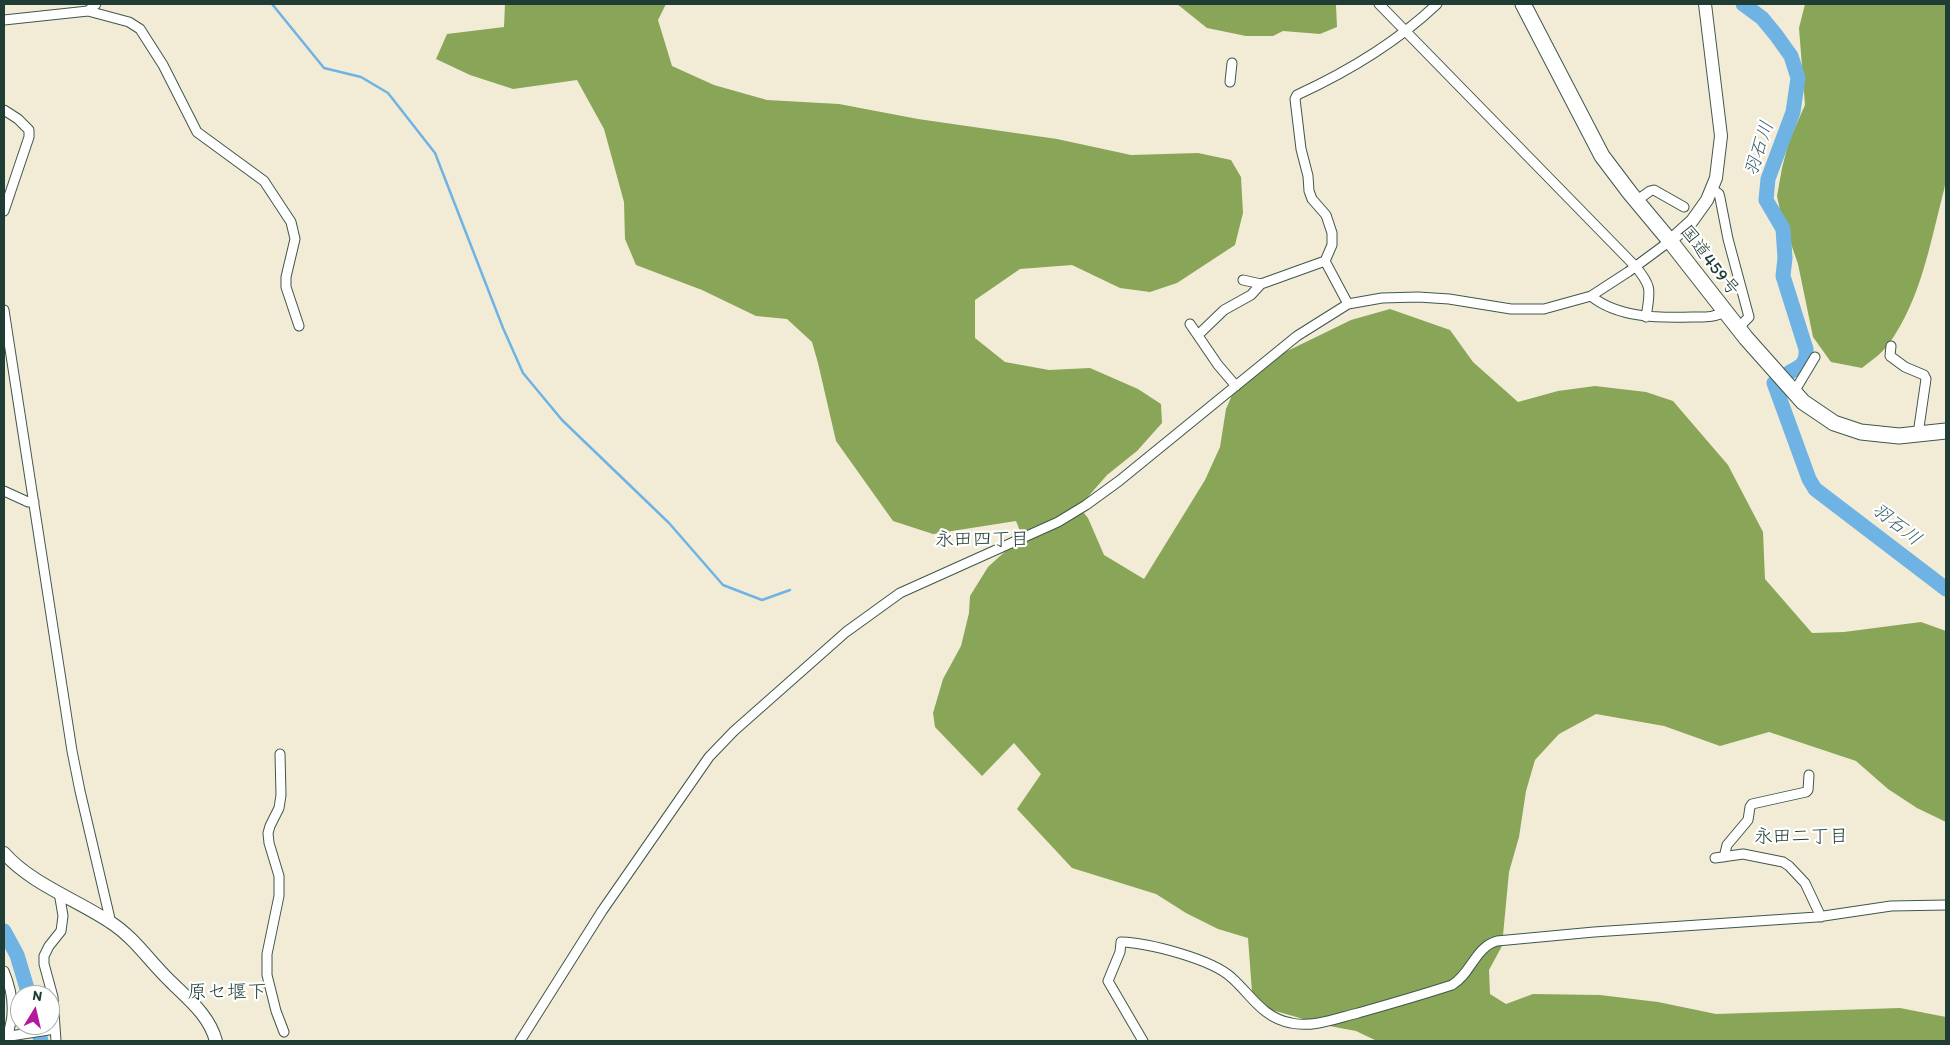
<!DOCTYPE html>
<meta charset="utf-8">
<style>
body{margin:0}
#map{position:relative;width:1950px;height:1045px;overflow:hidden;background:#f2ecd6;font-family:Itim,sans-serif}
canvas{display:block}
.frame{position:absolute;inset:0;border:5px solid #1f3d34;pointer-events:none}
.north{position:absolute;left:10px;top:985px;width:50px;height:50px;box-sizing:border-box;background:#fff;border:1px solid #a5b1ae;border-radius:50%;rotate:9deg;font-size:14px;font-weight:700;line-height:20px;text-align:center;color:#1f3d34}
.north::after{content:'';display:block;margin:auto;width:18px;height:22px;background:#b5179e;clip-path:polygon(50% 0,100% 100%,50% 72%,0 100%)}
</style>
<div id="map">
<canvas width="1950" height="1045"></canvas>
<div class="frame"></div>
<div class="north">N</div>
</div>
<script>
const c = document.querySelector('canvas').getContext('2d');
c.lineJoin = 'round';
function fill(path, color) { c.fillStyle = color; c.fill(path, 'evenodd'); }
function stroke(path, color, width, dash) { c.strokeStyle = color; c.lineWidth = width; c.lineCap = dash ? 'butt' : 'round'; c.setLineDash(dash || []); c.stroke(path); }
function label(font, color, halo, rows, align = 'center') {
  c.font = font + ' Itim,"Klee One",sans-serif'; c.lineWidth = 4.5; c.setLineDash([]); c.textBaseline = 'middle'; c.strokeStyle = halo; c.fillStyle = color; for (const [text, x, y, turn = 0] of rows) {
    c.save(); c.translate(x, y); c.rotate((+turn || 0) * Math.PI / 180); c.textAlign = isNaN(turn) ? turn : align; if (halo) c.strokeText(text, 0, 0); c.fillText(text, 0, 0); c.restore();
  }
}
const forest = new Path2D(`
 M505,4h161l-8,16 14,46 42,19 53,15 72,4 79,15 139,20 74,16 67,-2 33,7 10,17 2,36 -8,32 -58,38 -27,9 -30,-4 -48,-23 -52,4 -45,31v38l30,24 44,8 41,-2 48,21 23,15 1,19 -25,28 -30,24 -28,32 9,11 16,37 40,24 61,-99 15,-33 6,-38 10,-23 43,-31 72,-35 39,-11 60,21 23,32 45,40 40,-11 37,-5 51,6 27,9 55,64 35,67 2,47 47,54 32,-1 77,-10 25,9v191l-29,-14 -29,-19 -32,-28 -87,-29 -49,14 -56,-20 -68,-12 -37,20 -24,26 -9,31 -7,46 -10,35 -7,74 -13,24 1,24 16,10 27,-10 67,1 58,7 58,12 184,-6 46,9v24h-569l-21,-10 -32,-6 -59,-17 -13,-16 -4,-54 -30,-9 -32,-16 -30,-19 -84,-26 -55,-59 24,-35 -27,-31 -32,33 -47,-49 -2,-14 10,-34 18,-33 8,-33 1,-17 18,-29 34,-31 -6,-15 -83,13 -40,-13 -57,-80 -18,-78 -6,-21 -25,-23 -31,-3 -54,-26 -66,-25 -11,-26 -1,-37 -20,-73 -27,-49 -64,9 -43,-14 -34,-16 11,-25 57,-7z
 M1177,4h156l3,1 1,22 -17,7 -37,-3 -10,5h-27l-39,-8z
 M1805,4h141v176l-2,10c-14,53 -23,110 -56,155 -6,8 -17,16 -26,23l-31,-6 -18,-25 -15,-73 -17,-49 -4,-19 5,-28 7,-27 16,-36 -6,-77z`);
const stream = new Path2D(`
 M272,4l52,64 37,9 27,16 47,60 68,175 20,45 39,47 107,103 54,62 39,15 28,-10`);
const river = new Path2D(`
 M1743,4l19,14 14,17 15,21 7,22 -5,34 -25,67 -2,21 17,29 2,29 -2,18 23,73c1,14 -4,17 -16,23
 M1774,383l35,96 6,10 131,100
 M4,931l13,24 12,40
 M37,1025l4,16`);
const street = new Path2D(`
 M1379,4l256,262c18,21 15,25 11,51
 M88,11l8,-7
 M4,20l84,-9 41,11 11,7 23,36 34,67 67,49 27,41 4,17 -9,38v10l13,39
 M1230,82l2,-19
 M4,110l14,9 11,11v7l-25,74
 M1712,189l7,5 1,4 8,41 21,78 -11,11
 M1636,201l14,-10 4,-1 30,17
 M1243,280l18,4
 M1591,296c27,22 68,22 101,21 12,0 23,1 33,-6
 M1348,304l-23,-43 7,-16v-12l-6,-18 -14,-16 -3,-8 -1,-15 -7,-27 -6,-50 2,-4c50,-23 100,-53 140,-91
 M4,310l68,441 8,40 31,132
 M1190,324l28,41 18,21
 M1198,335l26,-25 27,-15 10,-11 64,-23
 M1891,346l-1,10 15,11 19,8 2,4 -8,55
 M1794,392l21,-35
 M4,491l24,11h6
 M280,754l1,41 -2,13 -9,18 -2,7 1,10 10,33v20l-12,58v21l9,36 8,21
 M1724,857l3,-12 21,-25 2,-13 2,-3 54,-12 2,-2 1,-15
 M1715,858l28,-4 40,8 6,4 16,17 16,34
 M4,971c6,14 9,29 8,43 0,10 -6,19 -2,27
 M4,1037l51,-8
 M56,1041l-3,-44 -9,-33v-8l5,-10 12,-15 2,-15 -4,-24
 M520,1041l82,-130 107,-154 25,-26 112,-99 54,-39 158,-71 28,-17 33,-24 178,-145 51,-32 34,-6 36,-1 31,2 62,10h33l47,-13 37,-24 42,-31
 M1143,1041l-35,-60 12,-29 1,-10c28,1 91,17 111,36 20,18 31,40 59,45 22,5 46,-5 67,-10 32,-9 63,-18 94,-28 19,-11 23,-38 45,-44l97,-9 223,-15 74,-11 55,-1`);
const secondary = new Path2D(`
 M1670,241l22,-20 15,-21 9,-22 5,-42 -16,-132
 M4,853c26,30 73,47 106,69 24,15 40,40 60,59 19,19 39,34 46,60`);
const highway = new Path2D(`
 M1523,4l79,152 28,37 40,48 76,97 57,64 31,21 27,9 38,4 47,-5`);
const streetNames = [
 ["国道459号",1709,261,52]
];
const waterNames = [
 ["羽石川",1760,149,-72],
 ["羽石川",1896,525,38]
];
const neighbourhoodNames = [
 ["永田四丁目",982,540],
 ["永田二丁目",1801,837]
];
const quarterNames = [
 ["原セ堰下",227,993]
];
fill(forest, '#89a557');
stroke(stream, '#6eb3e4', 2.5);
stroke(river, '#6eb3e4', 15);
stroke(street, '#3f574c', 11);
stroke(secondary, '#3f574c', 14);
stroke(highway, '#3f574c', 17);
stroke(street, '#fff', 9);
stroke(secondary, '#fff', 12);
stroke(highway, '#fff', 15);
label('18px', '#1f3d34', '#fff', streetNames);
label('italic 19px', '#376069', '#fff', waterNames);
label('19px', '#1f3d34', '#fff', neighbourhoodNames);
label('20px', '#1f3d34', '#fff', quarterNames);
</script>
